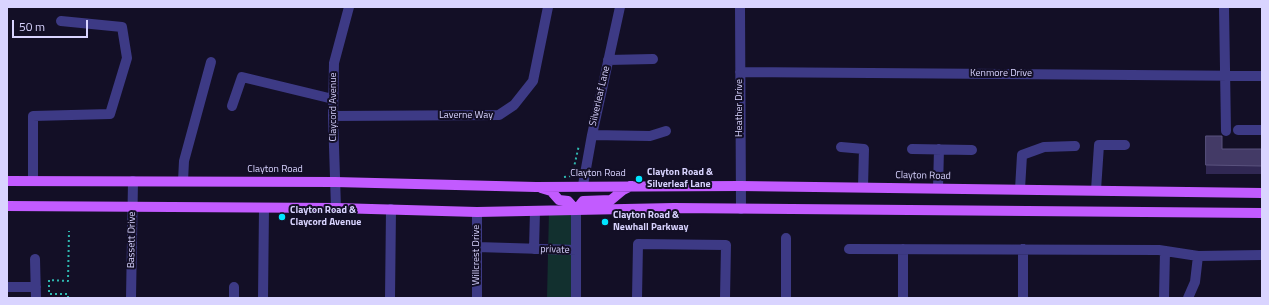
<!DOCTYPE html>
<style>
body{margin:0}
#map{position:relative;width:1269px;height:305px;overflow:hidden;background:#130f26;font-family:"Titillium Web",sans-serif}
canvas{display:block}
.frame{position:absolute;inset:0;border:8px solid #d9d4ff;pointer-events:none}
.scale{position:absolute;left:12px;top:20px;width:76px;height:18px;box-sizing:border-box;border:2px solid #d9d4ff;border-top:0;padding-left:5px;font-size:12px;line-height:14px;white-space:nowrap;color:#d9d4ff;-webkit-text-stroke:3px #130f26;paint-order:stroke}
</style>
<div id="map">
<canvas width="1269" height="305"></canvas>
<div class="frame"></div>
<div class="scale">50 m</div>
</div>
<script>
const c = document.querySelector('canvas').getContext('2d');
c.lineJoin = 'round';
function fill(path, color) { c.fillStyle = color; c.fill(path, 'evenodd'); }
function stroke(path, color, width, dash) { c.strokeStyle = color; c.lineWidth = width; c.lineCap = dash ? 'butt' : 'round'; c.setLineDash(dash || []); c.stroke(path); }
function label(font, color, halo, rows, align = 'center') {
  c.font = font + ' "Titillium Web",sans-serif'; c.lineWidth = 4; c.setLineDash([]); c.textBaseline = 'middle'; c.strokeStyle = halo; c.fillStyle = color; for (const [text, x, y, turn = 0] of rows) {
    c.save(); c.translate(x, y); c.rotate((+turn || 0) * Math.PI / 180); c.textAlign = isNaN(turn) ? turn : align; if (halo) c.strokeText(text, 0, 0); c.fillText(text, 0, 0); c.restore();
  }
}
const green = new Path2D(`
 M576,210v88h-29l2,-87z`);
const path = new Path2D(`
 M564,177l8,-1 7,-31
 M68,298v-4h-19v-14l19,1 1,-50`);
const minor = new Path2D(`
 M740,7l1,202
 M1224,7l2,124
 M608,60l45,-1
 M740,72l522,4
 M232,106l10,-29 91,22
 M333,116l166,-1 15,-10 19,-24 15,-74
 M1238,130h24
 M592,135l58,1 16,-5
 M841,147l23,2 -1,38
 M912,149l60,1
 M33,181v-65l77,-2 17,-56 -5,-31 -61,-6
 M183,181l1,-20 27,-99
 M583,185l9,-50 28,-128
 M938,188l1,-39
 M1020,189l2,-34 22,-8 31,-1
 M1096,190l3,-45h26
 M336,208l-3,-92 1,-53 15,-56
 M576,210v88
 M477,247l99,3
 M534,249l1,-38
 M849,249l310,1 39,6 64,-1
 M903,249v49
 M35,259l1,39
 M7,287h29
 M131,298l2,-117
 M234,298v-11
 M263,298l1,-90
 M390,298l1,-89
 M477,298v-86
 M637,298l1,-54 88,1 -1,53
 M786,298v-60
 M1023,298v-49
 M1164,298l1,-47
 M1188,298l7,-16 3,-26`);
const major = new Path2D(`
 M7,181l328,1 201,5 204,-1 522,7
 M541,188l10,3 8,9 9,1 8,9
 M7,206l329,2 141,4 197,-4 588,5
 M576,210l7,-9 28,-1 12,-10 8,-4`);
const wall = new Path2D(`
 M1206,136l16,13h40v25h-56z`);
const building = new Path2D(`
 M1206,136h16v13h40v17l-56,-1z`);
const markers = [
 [639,179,4,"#00e5ff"],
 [282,217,4,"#00e5ff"],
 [605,222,4,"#00e5ff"]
];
const streetNames = [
 ["Kenmore Drive",1001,74],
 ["Silverleaf Lane",600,96,-77],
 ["Claycord Avenue",334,107,-90],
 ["Heather Drive",740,108,-90],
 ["Laverne Way",466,116],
 ["Clayton Road",275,170],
 ["Clayton Road",598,174],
 ["Clayton Road",923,176,1],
 ["Bassett Drive",132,240,-89],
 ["private",555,250,2],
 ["Willcrest Drive",477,255,-90]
];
const poiNames = [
 ["Clayton Road &",647,173],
 ["Silverleaf Lane",647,185],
 ["Clayton Road &",290,211],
 ["Claycord Avenue",290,223],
 ["Clayton Road &",613,216],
 ["Newhall Parkway",613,228]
];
fill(green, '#12302f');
stroke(path, '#2fb8b0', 2, [2, 3]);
stroke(minor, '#3d3a85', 10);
stroke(major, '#c25bff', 10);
fill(wall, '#312854');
fill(building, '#433a66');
stroke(building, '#5a527e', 1);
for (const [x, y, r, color] of markers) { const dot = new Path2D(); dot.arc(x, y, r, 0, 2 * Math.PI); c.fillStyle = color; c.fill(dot); stroke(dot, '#130f26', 1.5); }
label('10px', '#d9d4ff', '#130f26', streetNames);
label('bold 10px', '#d9d4ff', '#130f26', poiNames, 'left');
</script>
